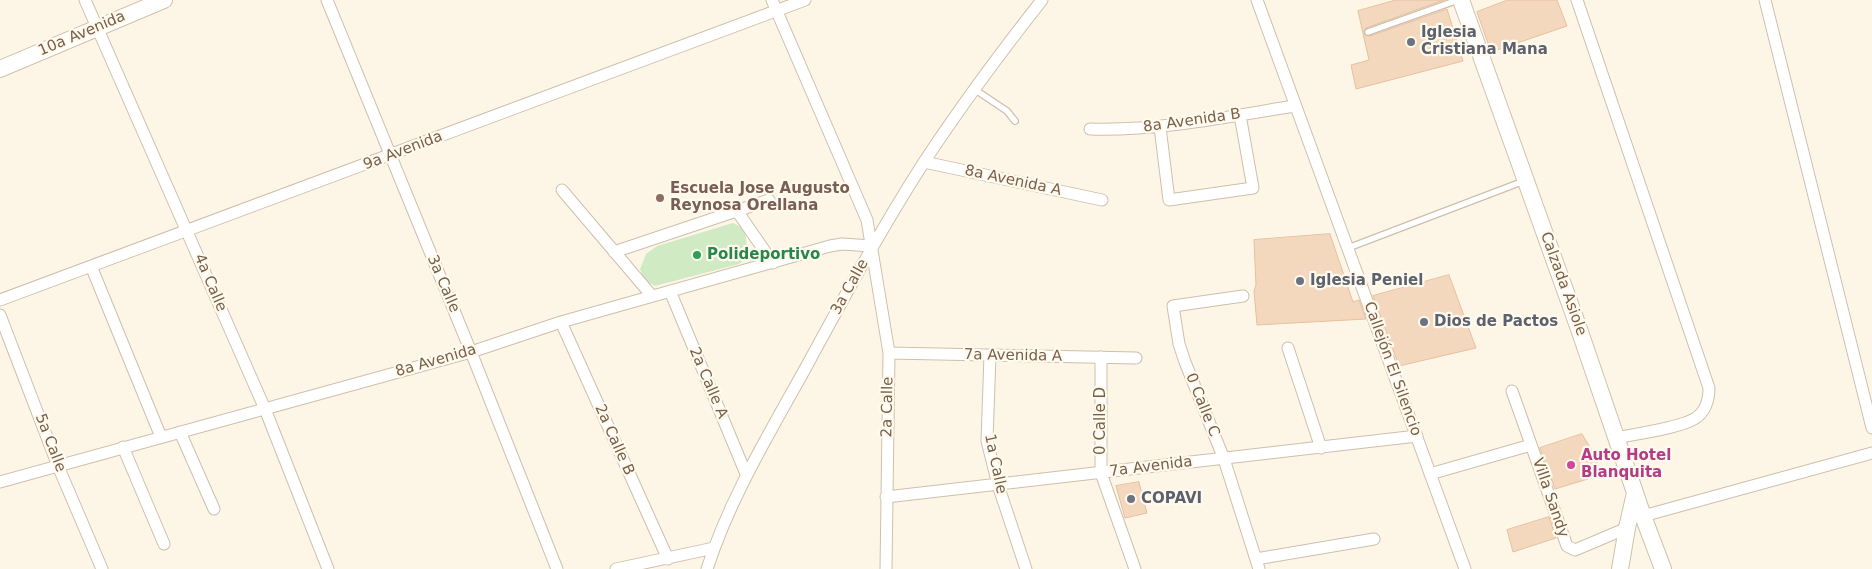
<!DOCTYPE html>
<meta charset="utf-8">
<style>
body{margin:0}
canvas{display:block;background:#fdf6e7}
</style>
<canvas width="1872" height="569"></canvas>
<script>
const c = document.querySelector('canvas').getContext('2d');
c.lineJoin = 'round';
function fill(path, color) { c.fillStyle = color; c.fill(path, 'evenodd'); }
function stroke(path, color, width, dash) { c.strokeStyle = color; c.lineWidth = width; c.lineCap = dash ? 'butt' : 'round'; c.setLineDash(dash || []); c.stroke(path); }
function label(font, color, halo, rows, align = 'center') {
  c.font = font + ' "DejaVu Sans",sans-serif'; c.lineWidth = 4.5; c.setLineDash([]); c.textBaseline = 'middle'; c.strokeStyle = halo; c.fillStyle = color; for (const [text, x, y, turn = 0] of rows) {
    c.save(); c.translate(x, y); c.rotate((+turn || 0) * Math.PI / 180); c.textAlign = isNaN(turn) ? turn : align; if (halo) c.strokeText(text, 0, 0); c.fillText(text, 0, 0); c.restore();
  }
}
const green = new Path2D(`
 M733,223l12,6 3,27 -9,8 -84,22 -11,-6 -4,-11 6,-15 11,-8z`);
const building = new Path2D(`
 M1396,0h48l-78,28 -2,3 1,4 5,1 77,-27 16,52 -107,28 -5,-24 18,-5 -11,-49z
 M1508,0h49l10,26 -76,26 -14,-40z
 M1330,234l23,68 6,-2 7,19 -109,6 -3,-34 2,-6 -2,-45z
 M1449,275l27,73 -77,18 -26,-70z
 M1582,434l12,20 7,21 -46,14 -15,-41z
 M1139,482l8,31 -22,5 -9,-32z
 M1549,517l7,21 -43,14 -6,-22z`);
const service = new Path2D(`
 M1368,32l90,-32
 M974,89l33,22 8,10
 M1348,248l176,-67`);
const minor = new Path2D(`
 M85,0l180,409 63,160
 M327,0l144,352 86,217
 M772,0l95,220 22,133 -3,216
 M1257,0l208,569
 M1577,0l132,388c0,12 -4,25 -15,31 -15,9 -59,15 -78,19
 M1765,0l107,428
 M1160,127l9,73 84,-12 -13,-73
 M1090,129c68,2 137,-12 204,-23
 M924,162l178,38
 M562,190l90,106
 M737,211l36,52
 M614,252l155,-52
 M91,266l70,171
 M670,291l76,183
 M1243,296l-70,10 6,38 6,18 39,97 35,110
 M0,300l805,-300
 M0,315l58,151 44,103
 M561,322l107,237
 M1288,348l33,100
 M889,353l247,5
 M990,355l-3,86 11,44 28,84
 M1101,357v116l34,96
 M1512,391l55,155 8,4 52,-22
 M180,432l34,77
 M123,447l41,97
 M1430,474l101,-29
 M0,482l471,-130 90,-30 269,-76 12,-2 30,2
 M886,497l531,-61
 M1643,516l229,-63
 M1256,559l118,-20
 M616,569l98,-21
 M707,569c23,-71 62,-135 98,-200 38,-70 76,-140 119,-207 37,-56 77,-110 118,-162`);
const secondary = new Path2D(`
 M1461,0l118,329 64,187 20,53
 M0,69l164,-69
 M1620,569l7,-41 8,-35`);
const markers = [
 [1411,42,5,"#6b7280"],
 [660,198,5,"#8d6e63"],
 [697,255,5,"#2e9e5b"],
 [1300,281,5,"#6b7280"],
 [1424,322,5,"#6b7280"],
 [1571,465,5,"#d1479c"],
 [1131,499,5,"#6b7280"]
];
const worshipNames = [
 ["Iglesia",1421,33],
 ["Cristiana Mana",1421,50],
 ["Iglesia Peniel",1310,281],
 ["Dios de Pactos",1434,322],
 ["COPAVI",1141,499]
];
const streetNames = [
 ["10a Avenida",82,34,-23],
 ["8a Avenida B",1192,121,-8],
 ["9a Avenida",403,151,-21],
 ["8a Avenida A",1013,181,12],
 ["4a Calle",210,283,67],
 ["3a Calle",443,284,67],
 ["Calzada Asiole",1563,284,70],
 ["3a Calle",850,287,-61],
 ["7a Avenida A",1013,356,1],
 ["8a Avenida",436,361,-16],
 ["Callejón El Silencio",1392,369,70],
 ["2a Calle A",708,383,67],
 ["0 Calle C",1202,405,68],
 ["2a Calle",888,407,-89],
 ["0 Calle D",1101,421,-90],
 ["2a Calle B",614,440,66],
 ["5a Calle",50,443,69],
 ["1a Calle",995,464,78],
 ["7a Avenida",1151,467,-7],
 ["Villa Sandy",1550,498,71]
];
const educationNames = [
 ["Escuela Jose Augusto",670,189],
 ["Reynosa Orellana",670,206]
];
const leisureNames = [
 ["Polideportivo",707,255]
];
const hotelNames = [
 ["Auto Hotel",1581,456],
 ["Blanquita",1581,473]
];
fill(green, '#d0ebc4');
fill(building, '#f3d8be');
stroke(building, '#e6c09e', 1);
stroke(service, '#cfbfac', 8);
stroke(minor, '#cfbfac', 13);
stroke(secondary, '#d2c0aa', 18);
stroke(service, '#fff', 5.5);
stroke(minor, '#fff', 11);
stroke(secondary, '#fff', 16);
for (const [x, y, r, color] of markers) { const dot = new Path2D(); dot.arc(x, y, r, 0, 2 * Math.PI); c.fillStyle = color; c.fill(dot); stroke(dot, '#fffaed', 2); }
label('bold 15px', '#5b616d', '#fffaed', worshipNames, 'left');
label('15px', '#775f4a', '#fffaed', streetNames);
label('bold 15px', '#785e54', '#fffaed', educationNames, 'left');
label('bold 15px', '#27864d', '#fffaed', leisureNames, 'left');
label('bold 15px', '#b23c85', '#fffaed', hotelNames, 'left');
</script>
